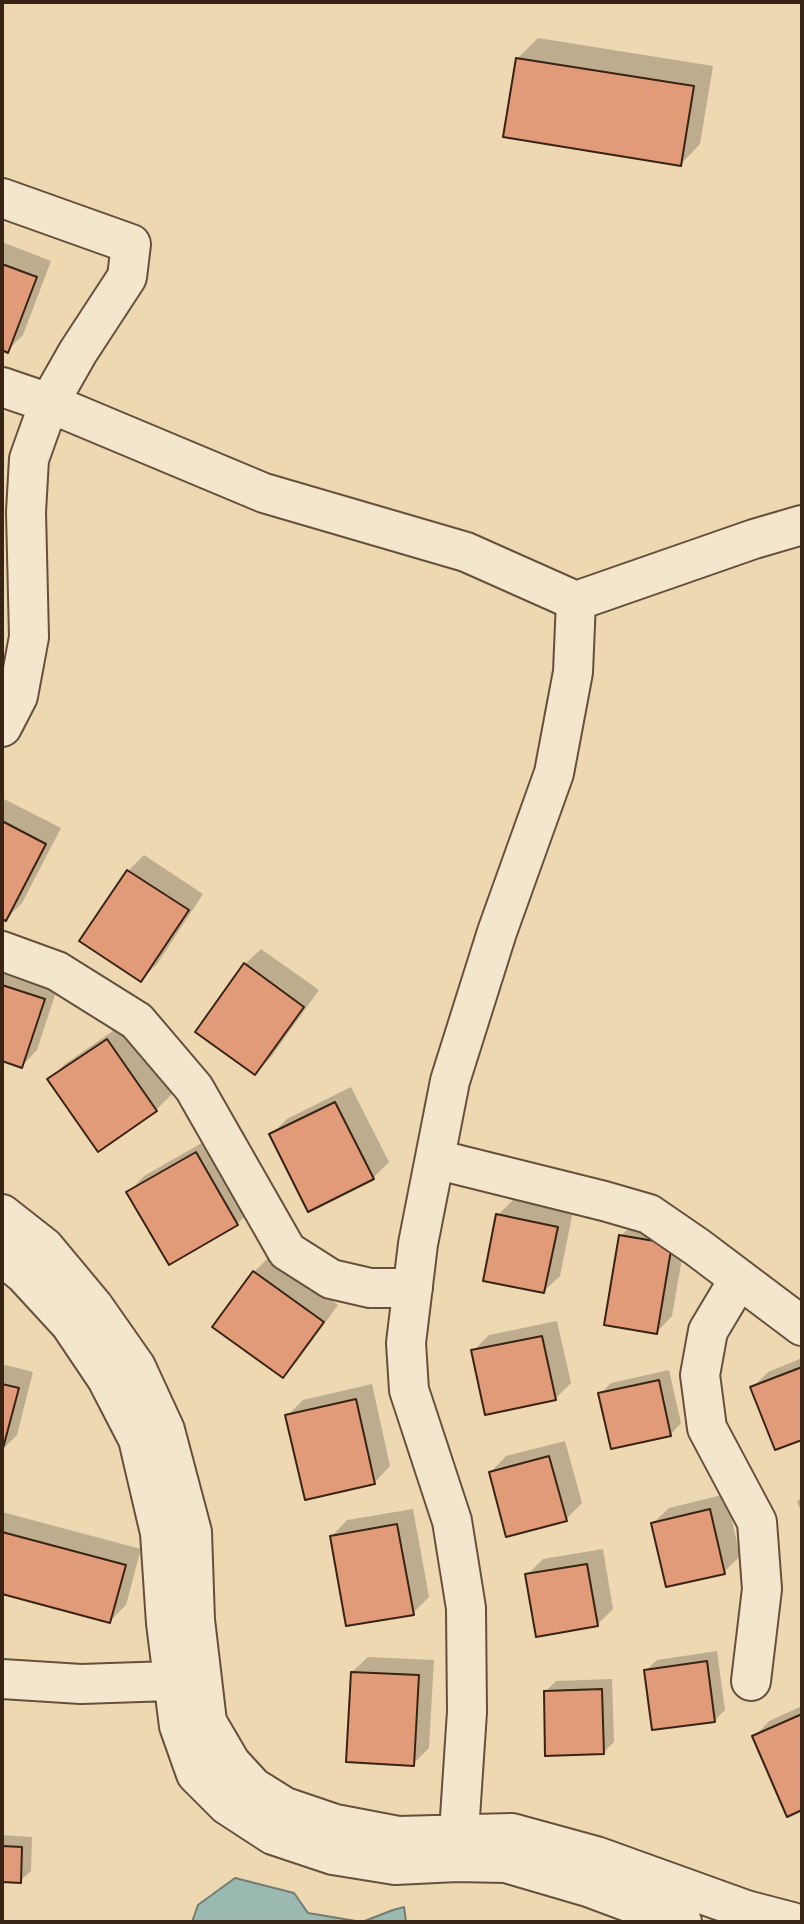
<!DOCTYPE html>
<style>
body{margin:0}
#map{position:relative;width:804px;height:1924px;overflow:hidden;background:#edd8b2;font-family:"IM FELL DW Pica",serif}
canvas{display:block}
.frame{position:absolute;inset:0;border:4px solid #392314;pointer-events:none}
</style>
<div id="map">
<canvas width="804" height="1924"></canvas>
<div class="frame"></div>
</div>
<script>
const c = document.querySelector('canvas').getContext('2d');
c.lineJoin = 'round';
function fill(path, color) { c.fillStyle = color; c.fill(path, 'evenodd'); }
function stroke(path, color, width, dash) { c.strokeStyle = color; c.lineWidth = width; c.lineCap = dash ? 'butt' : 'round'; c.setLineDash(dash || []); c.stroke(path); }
const water = new Path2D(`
 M235,1878l59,15 14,20 54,9 31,-12 11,-3 2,15h-214l6,-17z`);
const shadow = new Path2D(`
 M538,38l175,28 -13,78 -20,21 -162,-107z
 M2,242l49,19 -28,74 -16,16 -5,-2z
 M2,500h2l-2,71z
 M2,798l59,30 -39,75 -16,16 -4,-2z
 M144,855l59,39 -46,70 -16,16 -60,-39 47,-70z
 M261,949l58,41 -48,67 -16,16 -10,-109z
 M2,965l57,18 -22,67 -15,16 -20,-7z
 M123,1024l49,70 -16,16 -107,-30 16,-16z
 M351,1087l38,75 -16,16 -102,-43 16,-16z
 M212,1137l41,71 -16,16 -108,-32 15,-16z
 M514,1199l59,12 -13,65 -16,15 -46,-76z
 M637,1220l50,9 -15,87 -15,16 -36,-96z
 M270,1256l68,49 -40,55 -15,16 -69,-50 40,-54z
 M557,1321l14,62 -16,16 -82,-48 16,-16z
 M802,1358v80l-26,10 -24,-60 16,-16z
 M2,1364l31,8 -16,63 -15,15z
 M669,1370l12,53 -10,11 -71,-40 11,-11z
 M372,1384l18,82 -15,16 -88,-66 16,-16z
 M565,1441l17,62 -16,16 -75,-47 15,-16z
 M726,1494l14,62 -16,16 -71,-49 16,-15z
 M802,1496v17l-5,-11z
 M413,1509l16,88 -16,16 -81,-77 15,-16z
 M2,1512l139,37 -15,56 -16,16 -108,-29z
 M603,1549l10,60 -16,16 -70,-50 16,-16z
 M717,1651l8,59 -11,11 -68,-51 11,-10z
 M368,1657l66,3 -5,88 -16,16 -61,-92z
 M612,1679l2,63 -11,11 -58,-61 11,-11z
 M802,1706v102l-14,6 -34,-77 15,-16z
 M2,1835l30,2 -1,34 -11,10 -18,-1z`);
const building = new Path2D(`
 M516,58l178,28 -13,80 -178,-29z
 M2,264l35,13 -29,76 -6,-3z
 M2,821l44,23 -40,77 -4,-2z
 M127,870l62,40 -48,72 -62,-41z
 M244,963l60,44 -49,68 -60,-43z
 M2,985l43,14 -23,69 -20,-7z
 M107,1039l50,72 -59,41 -51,-73z
 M335,1102l39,77 -66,33 -39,-78z
 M196,1152l42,73 -69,40 -43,-73z
 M496,1214l62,13 -14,66 -61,-12z
 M619,1235l53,9 -15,90 -53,-9z
 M253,1271l71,51 -41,56 -71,-51z
 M542,1336l14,64 -71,15 -14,-65z
 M802,1367v73l-27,10 -25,-63z
 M659,1380l12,56 -60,13 -13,-56z
 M2,1384l17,4 -17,64z
 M356,1399l19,85 -70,16 -20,-85z
 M549,1456l18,65 -61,16 -17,-65z
 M710,1509l15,65 -59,13 -15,-64z
 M397,1524l17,91 -68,11 -16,-90z
 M2,1532l124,33 -16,58 -108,-29z
 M587,1564l11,62 -62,11 -11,-63z
 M707,1661l8,61 -63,8 -8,-60z
 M351,1672l68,3 -5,91 -68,-4z
 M602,1689l2,65 -59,2 -1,-65z
 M802,1714v96l-15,7 -35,-81z
 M2,1846l20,1 -1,36 -19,-1z`);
const minor = new Path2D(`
 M2,198l129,46 -4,33 -49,75 -29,51 -20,56 -3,53 3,125 -11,59 -16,31
 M2,387l47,16 215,90 202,59 110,49 178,-62 48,-14
 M2,951l55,20 80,50 57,67 93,163 44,28 39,9h43
 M435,1159l169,42 45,13 48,33 105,79
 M2,1214l42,33 50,60 42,60 29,63 27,102 3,88 12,102 24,41 22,24 32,20 50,17 63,12 114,-3 84,23 150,54 46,12
 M2,1256l22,18 46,50 37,55 31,60 22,94 6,90 13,103 17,48 31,31 46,30 60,20 62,10 62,-3 49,1 82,24 94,35
 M739,1279l-31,52 -8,44 7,53 50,94 5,67 -11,92
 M2,1679l79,5 119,-4
 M457,1862l10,-150 -1,-104 -14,-87 -43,-131 -3,-47 12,-99 32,-163 47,-149 57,-159 19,-101 3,-71`);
fill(water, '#9ab9b1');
stroke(water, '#737d72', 2);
fill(shadow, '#0003');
fill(building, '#e29b79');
stroke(building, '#392314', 2);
stroke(minor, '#66503c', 42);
stroke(minor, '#f3e6cd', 38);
</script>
